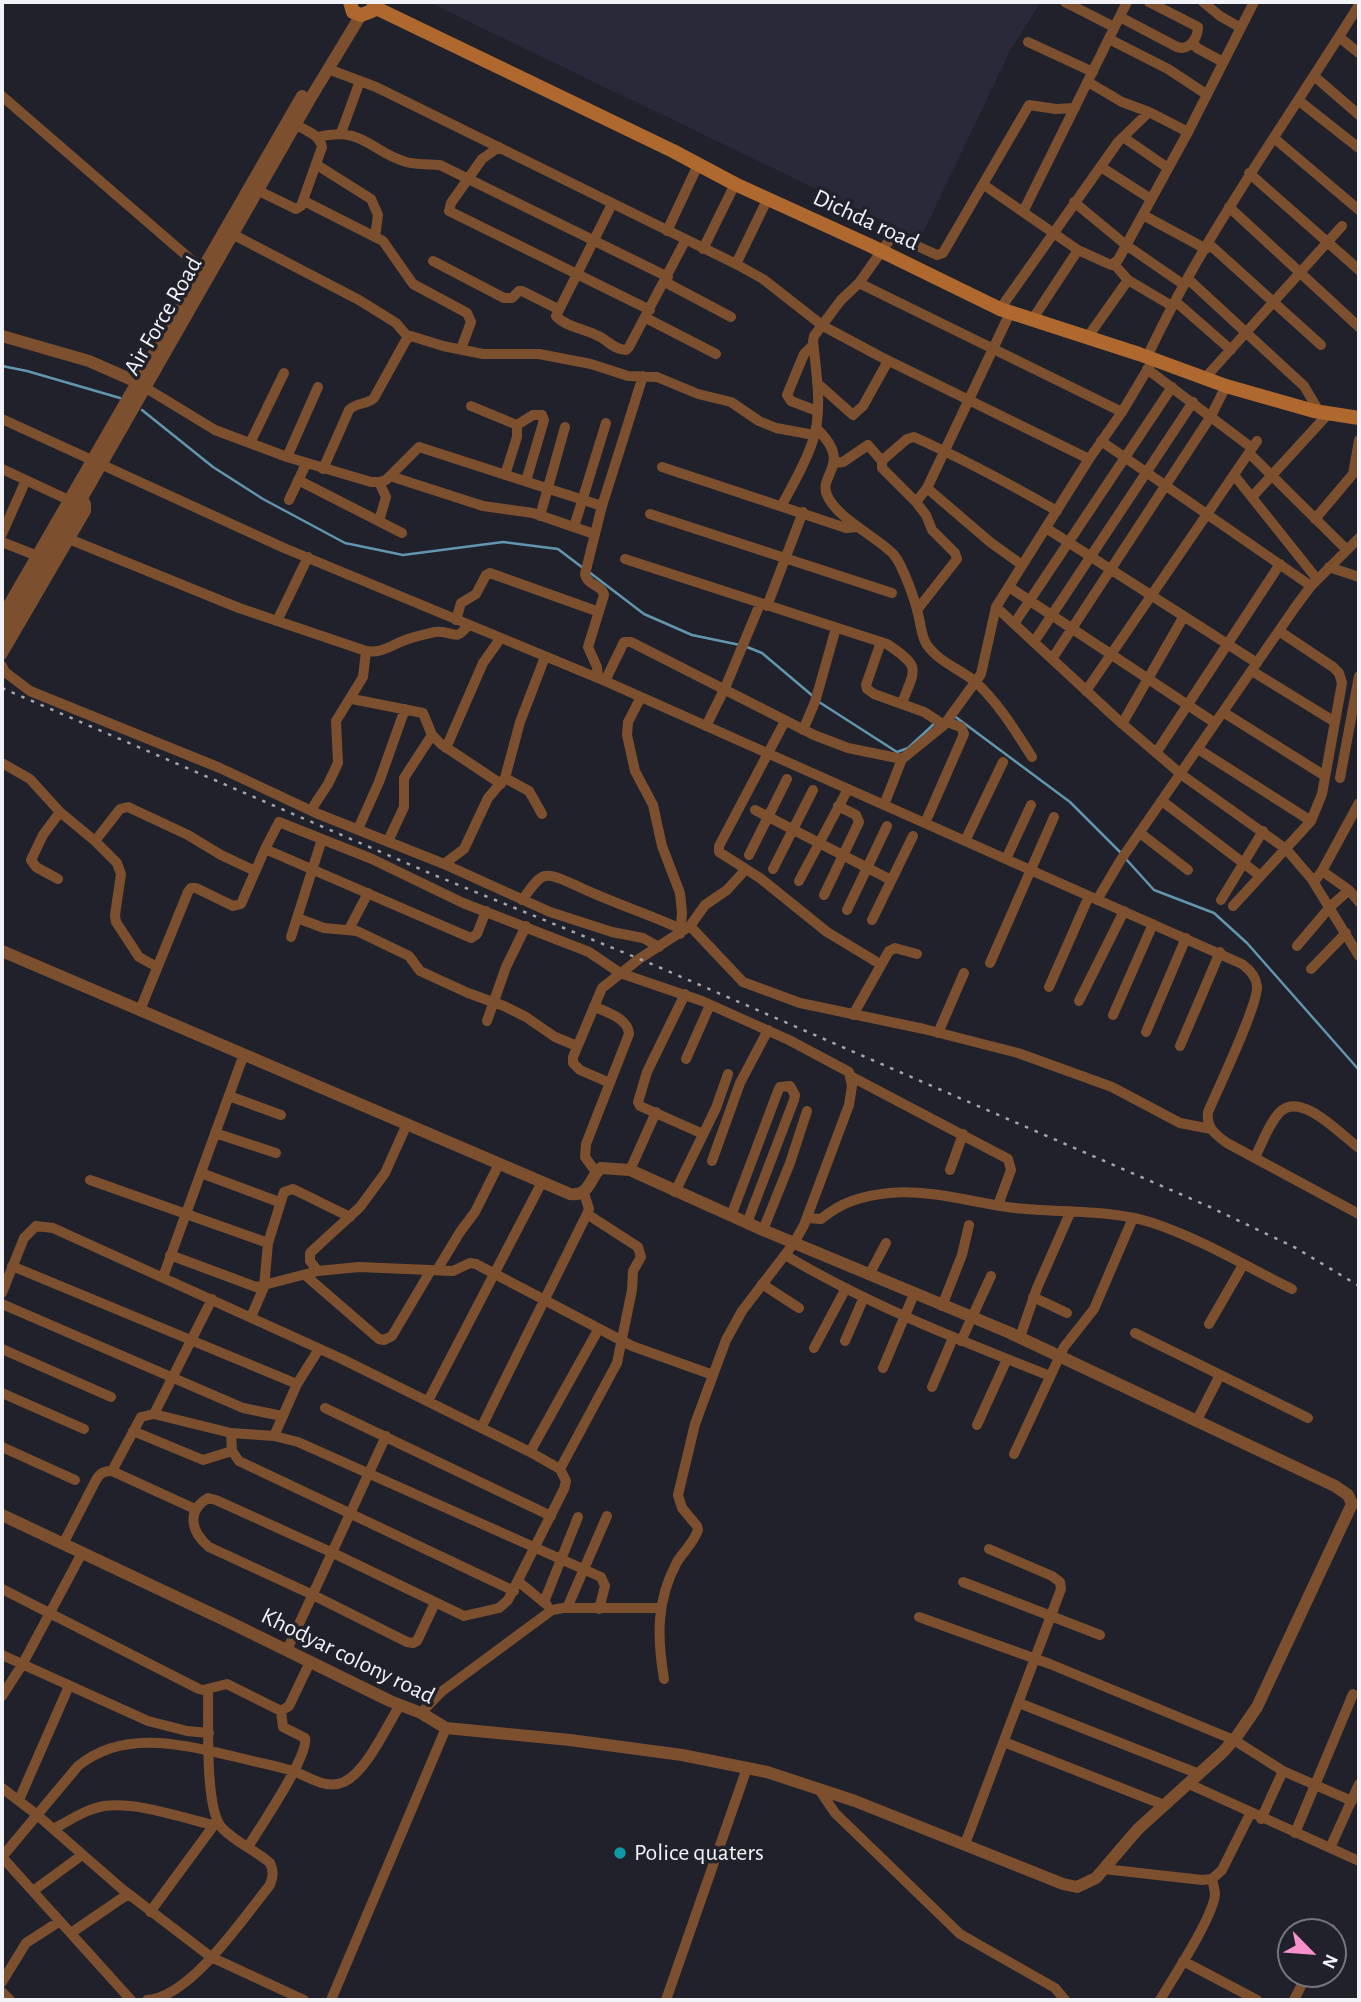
<!DOCTYPE html>
<style>
body{margin:0}
#map{position:relative;width:1361px;height:2002px;overflow:hidden;background:#20212b;font-family:"Alegreya Sans",sans-serif}
canvas{display:block}
.frame{position:absolute;inset:0;border:4px solid #f2f2f9;pointer-events:none}
.north{position:absolute;left:1277px;top:1918px;width:70px;height:70px;box-sizing:border-box;background:#20212b;border:2px solid #74757d;border-radius:50%;rotate:115deg;font-size:19px;font-weight:700;line-height:28px;text-align:center;color:#f2f2f9}
.north::after{content:'';display:block;margin:auto;width:24px;height:32px;background:#f890cb;clip-path:polygon(50% 0,100% 100%,50% 72%,0 100%)}
</style>
<div id="map">
<canvas width="1361" height="2002"></canvas>
<div class="frame"></div>
<div class="north">N</div>
</div>
<script>
const c = document.querySelector('canvas').getContext('2d');
c.lineJoin = 'round';
function fill(path, color) { c.fillStyle = color; c.fill(path, 'evenodd'); }
function stroke(path, color, width, dash) { c.strokeStyle = color; c.lineWidth = width; c.lineCap = dash ? 'butt' : 'round'; c.setLineDash(dash || []); c.stroke(path); }
function label(font, color, halo, rows, align = 'center') {
  c.font = font + ' "Alegreya Sans",sans-serif'; c.lineWidth = 7; c.setLineDash([]); c.textBaseline = 'middle'; c.strokeStyle = halo; c.fillStyle = color; for (const [text, x, y, turn = 0] of rows) {
    c.save(); c.translate(x, y); c.rotate((+turn || 0) * Math.PI / 180); c.textAlign = isNaN(turn) ? turn : align; if (halo) c.strokeText(text, 0, 0); c.fillText(text, 0, 0); c.restore();
  }
}
const built = new Path2D(`
 M428,2h613l-30,47 -91,190z`);
const stream = new Path2D(`
 M2,366l25,5 93,27
 M142,410l71,57 50,32 82,44 58,12 100,-13 55,7 25,19
 M589,572l55,42 48,21 48,10
 M747,647l15,6 52,44
 M819,702l78,50 11,-4 26,-24
 M953,715l117,87 51,51
 M1125,858l29,32 60,23 33,30 112,127`);
const minor = new Path2D(`
 M1065,2l49,25
 M1203,2l17,14 21,12
 M1120,17l57,30 5,1c10,-1 16,-12 16,-21l-49,-25
 M1339,37l20,16
 M1109,39l59,30 38,25
 M1028,42l65,30
 M1193,42l4,6 26,14
 M328,69l48,18 360,177 27,15 60,47 58,31 208,102
 M1314,76l45,39
 M1088,82l34,20 27,10 39,20
 M2,96l201,174
 M1298,100l61,48
 M341,133l19,-52
 M317,137c47,-11 52,14 89,25 11,3 23,2 34,3l228,112
 M1123,137l45,31
 M1274,138l85,72
 M499,147l-17,12 -31,44 -2,8 201,99
 M317,165l54,34 7,16 -3,22
 M1101,167l50,32
 M1249,173l110,97
 M984,185l39,27
 M259,191l37,18 5,-3 21,-59c-2,-12 -17,-17 -26,-22
 M304,201l79,40 30,43 54,29 4,9 -10,27
 M1074,202l52,43 58,40
 M612,204l-56,112c11,12 32,13 46,22 8,5 14,12 24,12l3,-3 56,-106
 M1229,207l130,120
 M1143,215l63,34
 M667,231l31,-66
 M234,235l125,65 37,23 12,14
 M1209,244l112,101
 M703,249l32,-65
 M1078,250l33,15 7,-5 70,-128 66,-130
 M433,261l71,37h8l7,-7h3l36,18
 M736,264l31,-64
 M1114,264l14,16 44,26
 M1188,279l116,107 16,27
 M665,282l66,35
 M859,283l263,129
 M1175,301l56,49
 M1000,309l118,-167 31,-30
 M646,318l70,36
 M1032,320l46,-70 -55,-38 104,-210
 M1087,338l41,-58
 M813,345l-9,9 -17,41 4,6 26,10
 M1147,357c58,-124 140,-236 212,-352
 M1147,369l105,79
 M1205,378l137,-152
 M817,383l36,32 10,-9 25,-45
 M146,388l69,42 72,27 84,25h8l7,-2 33,-33 183,59
 M471,406l46,19v12l-12,38
 M2,419l282,129 321,133 637,283c7,5 14,13 15,22 2,17 -40,105 -49,126 -2,16 7,22 19,31l132,71
 M517,425l16,-10h9l2,5 -18,61
 M816,428c38,36 2,46 11,67 10,24 51,42 67,60 9,11 21,45 24,59 3,10 3,23 9,31 11,16 32,24 46,35 23,19 43,52 59,77
 M1101,441l210,145
 M250,443l34,-70
 M1249,453l97,96
 M287,457l31,-70
 M835,463l8,-1 25,-17 14,16
 M662,467l184,61 11,-1
 M2,469l73,34
 M323,469l26,-59c7,-8 18,-5 25,-12l32,-58 5,-4 32,10 40,8h56l52,10 37,12 29,1 41,17 33,8 28,19 17,7 38,7
 M1234,475l83,104
 M390,476l93,30 50,7 61,21
 M298,480l104,53
 M379,482l7,15 -7,24
 M927,488l63,54 32,23
 M1252,497l76,-83
 M289,500l17,-36
 M916,502l11,-14 83,-175
 M782,505c11,-21 24,-42 31,-65 10,-31 3,-68 0,-99l1,-5 27,-36 18,-17 34,-48 44,20 6,-2 86,-148 27,4 19,-1
 M650,514l242,79
 M540,516l25,-89
 M1315,519l38,-45 6,-34
 M574,527l32,-104
 M1046,528l211,135
 M2,534l24,-54
 M69,539l170,69 127,43c16,3 27,-7 42,-12 8,-3 18,-5 27,-7 17,-3 20,12 33,-7
 M2,542l43,17
 M625,559l262,85c34,23 29,23 15,59
 M1329,567l30,10
 M1009,587l206,136
 M767,606l36,-94
 M996,607l123,114 63,54 104,74 25,29 48,78
 M917,610l40,-51 -2,-6 -23,-23 -6,-15 -10,-13 -34,-34v-7l3,-3 22,-19 7,-2c49,22 96,47 143,74
 M456,620l5,-17 15,-9 10,-19 4,-2 109,39
 M277,621l31,-64
 M1014,624l158,-237
 M881,642l-15,43 1,4 7,5 50,18 20,13
 M1034,642l159,-240
 M2,655l84,-144v-7l-4,-7
 M1052,659l159,-243 15,-30
 M2,666l3,6 25,19 190,77 96,45 128,51 106,48 62,20 31,6 16,9
 M1252,671l83,51
 M598,678l-1,-11 -9,-20 16,-52c-2,-11 -17,-9 -19,-21l17,-68 41,-130
 M605,681l17,-35 2,-4h7l183,93 34,13 54,11
 M1086,691l171,-250
 M641,697l-13,25 -1,13 8,36 18,34 9,41 18,47 2,20 -2,21
 M352,699l71,14 9,22 9,9 60,40
 M1223,712l102,64
 M785,721l-66,125v6l41,26 67,54 53,32
 M1122,724l62,-108
 M706,726l19,-38 35,-84
 M803,730l12,-28 21,-74
 M446,748l37,-85 17,-24
 M1198,749l113,72
 M1156,753l124,-189
 M2,763l28,16 30,33 35,29 22,22 4,11 -6,41 1,7 23,35 18,10
 M505,778l24,13 13,23
 M1340,778l19,-102
 M1162,801l97,74
 M884,805l18,-46 42,-34 37,-51 15,-67 93,-148 33,-47 31,-52
 M311,810l17,-26 10,-21 -2,-42 27,-44 3,-26
 M755,810l136,70
 M925,823l39,-89 -3,-7 -14,-5
 M358,829l21,-47 26,-73
 M1140,833l48,37
 M95,841l25,-32 8,-2 60,28 33,20 34,16
 M388,841l16,-34v-29l28,-43
 M965,841l38,-79
 M265,849l206,89 6,-4 9,-23
 M749,855l38,-76
 M1006,859l25,-54
 M444,864l20,-15 24,-51 17,-20 15,-56 25,-65
 M773,869l40,-79
 M1322,871l27,19 10,12
 M58,879l-22,-12 -5,-7 12,-25 17,-23
 M799,881l49,-92
 M1314,882l8,-11 37,-68
 M824,895l35,-73 -3,-7 -18,-9
 M522,900c6,-7 14,-22 23,-24 9,-2 22,6 30,9 35,17 71,28 106,44
 M1097,900l23,-39 176,-255 15,-20 48,-48
 M1221,900l42,-69
 M1233,906l78,-85 11,-27 20,-111 -3,-10 -6,-6 -54,-36
 M847,910l40,-84
 M297,918l27,10 33,3 52,25 11,15 48,22 36,13 22,11 29,20 22,9
 M872,920l41,-84
 M690,926l53,56 57,21 124,26 94,24 94,34 68,36 31,6
 M349,929l19,-36
 M291,937l31,-98
 M1297,946l33,-39 19,-17
 M990,963l64,-146
 M1311,969l35,-36
 M1049,987l40,-91
 M685,994l-38,78 -9,30 2,4 63,28
 M1079,1001l45,-90
 M594,1006c13,7 34,12 35,28l-43,110 -1,13 11,15
 M140,1010l48,-118 3,-4h5l37,18 8,-2 24,-55 14,-27 93,37 91,44 126,49 31,21 82,28 87,39 60,32 3,14 -3,19 -45,120 -10,18 -52,68 -16,29 -31,84 -17,71 4,13 15,18 1,4c-4,12 -14,21 -21,32 -21,39 -20,75 -13,117
 M853,1015l36,-64 6,-3 22,6
 M1113,1015l40,-91
 M487,1021l19,-54 20,-41
 M1146,1032l40,-94
 M938,1033l26,-60
 M1180,1046l40,-94
 M686,1059l24,-54
 M852,1077l156,82 3,11 -13,35
 M610,1083l-30,-13 -7,-7v-6l29,-69 37,-29 51,-33 15,-21 22,-15 19,-21
 M229,1096l52,19
 M215,1133l61,20
 M1255,1157c7,-13 13,-32 24,-44 21,-24 63,23 80,35
 M712,1161l28,-78 28,-53
 M630,1170l26,-58
 M950,1170l13,-36
 M201,1173l78,29
 M90,1180l178,63
 M675,1192l41,-84 12,-34
 M731,1216l47,-125 2,-4 10,-1 5,9 -1,5 -47,123
 M807,1218l14,1c21,-17 40,-23 68,-26 43,-4 84,10 126,15 45,5 95,1 138,15 48,16 94,44 139,66
 M763,1230l27,-67 17,-52
 M170,1255l86,32 62,-16 41,-4 94,4 17,-8 6,1 156,82 81,29
 M785,1255c84,50 174,85 265,121
 M12,1266l285,118
 M437,1270l23,-38 15,-20 24,-48
 M318,1271l-8,-10v-8l50,-46 25,-34 22,-49
 M305,1275l74,64 5,1 8,-4 39,-66
 M869,1275l17,-32
 M163,1277l81,-223
 M762,1284l37,24
 M2,1293l22,-55 12,-12 17,2 289,131 188,93 30,17 6,12 -2,8 -56,111 -9,8 -35,8 -131,-63 -117,-53 -8,-2c-22,13 -17,34 1,49l104,48 94,47 6,1 4,-2 18,-38
 M1033,1297l34,16
 M2,1304l241,104 39,8
 M942,1306l20,-51 7,-30
 M251,1317l13,-30 4,-44 16,-51 9,-3 57,28
 M1209,1324l34,-59
 M1135,1333l173,85
 M1020,1337l17,-49 33,-75
 M845,1341l19,-44
 M961,1341l30,-65
 M814,1348l32,-60
 M2,1349l109,48
 M883,1368l31,-74
 M932,1387l21,-49
 M2,1393l82,36
 M428,1401l114,-219
 M325,1408l226,108
 M154,1414l77,19 43,3 24,6 303,135 4,9 -6,23
 M1197,1420l23,-45
 M977,1425l30,-66
 M481,1428l106,-214 2,-5 -5,-16
 M133,1431l70,29 29,-9
 M231,1433l1,18 7,10 275,130
 M274,1436l23,-52 22,-35
 M2,1447l73,33
 M530,1452l68,-122
 M1014,1454l50,-107 30,-38 39,-91
 M560,1469l57,-106 15,-73 1,-19 8,-14 -3,-10 -51,-33
 M112,1471l29,-54 13,-3 58,-115
 M63,1544l33,-64c4,-7 8,-9 16,-9l83,38
 M519,1582l28,23
 M963,1582l137,53
 M2,1589l197,100 4,1 24,-6 54,27 8,-5 21,-44
 M544,1602l34,-85
 M567,1608l40,-92
 M919,1617l131,47 184,76 49,31 69,30
 M287,1650l99,-214
 M2,1655l146,66 39,10 22,2
 M2,1696l20,-31 60,-112
 M1019,1703l180,71
 M421,1713l20,-21 111,-82 11,-2h97
 M1004,1742l160,63
 M1189,1784l170,77
 M2,1788l34,26 86,75 89,68 93,43
 M818,1788l17,25 125,121 95,54 10,12
 M19,1800l50,-114
 M1261,1819l22,-48
 M53,1829c16,-8 33,-20 51,-23 35,-4 75,11 109,19
 M1295,1833l58,-139
 M965,1844l96,-255 -1,-7 -8,-6 -63,-27
 M248,1847c12,-20 61,-91 57,-109l-22,-11 -2,-16
 M1330,1848l29,-64
 M2,1857l76,-91c46,-38 106,-21 158,-9 19,5 39,8 57,14 17,6 33,19 51,11 23,-11 42,-55 56,-77
 M2,1857l129,143
 M1104,1869l98,11 10,-1 10,-9 28,-56
 M33,1891l49,-36
 M150,1912l67,-91
 M1330,1932l1,-3
 M71,1933l57,-39
 M1183,1961l74,39
 M2,1982l24,-39 34,-22
 M2,1992l8,8
 M147,2000c44,-3 96,-82 123,-115 3,-9 4,-14 0,-22 -15,-13 -35,-21 -48,-35 -18,-19 -13,-111 -14,-139
 M331,2000l115,-272
 M666,2000l81,-232
 M1160,2000c13,-22 52,-81 55,-105 0,-5 -2,-11 -3,-16
 M1294,2000l13,-26`);
const tertiary = new Path2D(`
 M2,336l87,25 50,22
 M2,617l300,-521
 M2,638l308,-539 51,-84
 M2,951l568,243c20,3 19,-16 31,-26l29,2 133,60 245,102 327,154 13,9 4,9 -95,203 -20,29 -14,16 -85,77 -42,49 -19,9 -14,-3 -208,-83 -88,-29 -85,-17 -112,-15 -124,-12 -25,-15 -31,-12 -161,-79 -227,-107`);
const secondary = new Path2D(`
 M350,2l3,10 8,3 11,-4 3,-9
 M374,7l299,144 62,33 134,61 131,64 139,45 87,32 88,25 45,7`);
const rail = new Path2D(`
 M2,688l432,187 213,87 563,245 86,41 63,38`);
const markers = [
 [620,1853,7,"#0f9aa8"]
];
const streetNames = [
 ["Dichda road",866,220,25],
 ["Air Force Road",163,316,-60],
 ["Khodyar colony road",348,1656,26]
];
const poiNames = [
 ["Police quaters",634,1853]
];
fill(built, '#292939');
stroke(stream, '#6296ae', 2.5);
stroke(minor, '#7c502f', 10);
stroke(tertiary, '#7c502f', 12);
stroke(secondary, '#af692f', 14);
stroke(rail, '#a4a5ad', 2.5, [3.5, 7]);
for (const [x, y, r, color] of markers) { const dot = new Path2D(); dot.arc(x, y, r, 0, 2 * Math.PI); c.fillStyle = color; c.fill(dot); stroke(dot, '#20212b', 2.5); }
label('24px', '#f2f2f9', '#20212b', streetNames);
label('24px', '#f2f2f9', '#20212b', poiNames, 'left');
</script>
